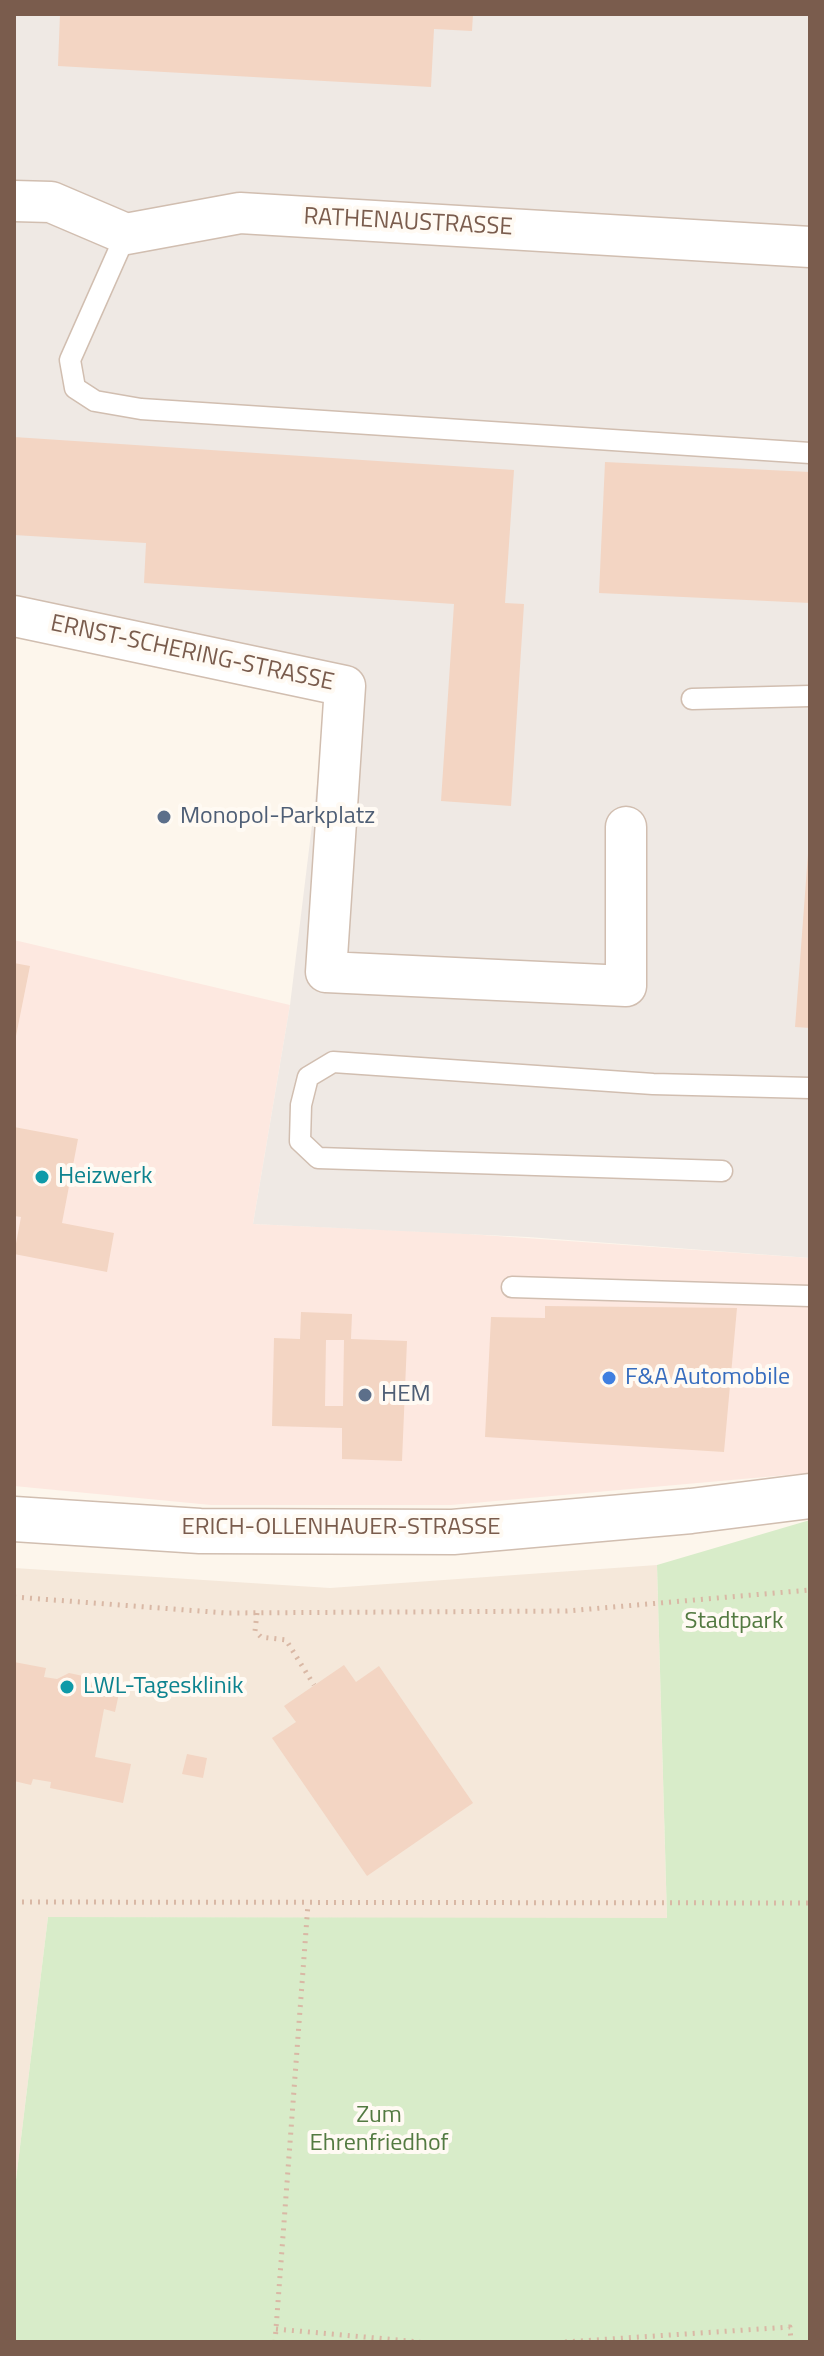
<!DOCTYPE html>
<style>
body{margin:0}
#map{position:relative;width:824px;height:2356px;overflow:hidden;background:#fdf6ec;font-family:"Titillium Web",sans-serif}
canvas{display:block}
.frame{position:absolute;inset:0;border:16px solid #7a5c4d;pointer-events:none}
</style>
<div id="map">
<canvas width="824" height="2356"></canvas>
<div class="frame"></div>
</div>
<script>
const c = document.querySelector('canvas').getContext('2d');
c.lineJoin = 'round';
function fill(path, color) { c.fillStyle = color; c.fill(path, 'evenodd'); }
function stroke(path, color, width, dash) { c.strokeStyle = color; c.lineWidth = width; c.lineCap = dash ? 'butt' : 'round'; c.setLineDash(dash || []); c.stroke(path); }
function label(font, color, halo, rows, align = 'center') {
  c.font = font + ' "Titillium Web",sans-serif'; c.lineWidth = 8; c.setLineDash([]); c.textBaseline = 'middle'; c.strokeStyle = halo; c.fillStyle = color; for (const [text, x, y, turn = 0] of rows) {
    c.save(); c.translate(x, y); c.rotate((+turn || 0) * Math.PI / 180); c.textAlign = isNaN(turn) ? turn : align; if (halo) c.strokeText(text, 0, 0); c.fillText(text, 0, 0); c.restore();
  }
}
const residential = new Path2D(`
 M657,1565l10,354 -619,-2 -34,279v-628l316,20z`);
const commercial = new Path2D(`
 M14,940l276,65 -37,219 201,9 356,25v215l-359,32h-240l-197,-19z`);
const industrial = new Path2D(`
 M14,14h796v1244l-282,-21 -275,-13 37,-219 38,-311 -314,-63z`);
const green = new Path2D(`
 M810,1520v822h-796v-146l34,-279 619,1 -10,-353z`);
const building = new Path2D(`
 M60,14h413l-1,17 -38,-2 -3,58 -373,-21z
 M14,437l500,33 -9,133 19,1 -13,202 -70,-5 13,-197 -310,-21 2,-40 -132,-8z
 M605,462l205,10v131l-211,-10z
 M808,854h2v174l-15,-1z
 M14,963l16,3 -15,75h-1z
 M14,1127l64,12 -16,84 52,10 -7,39 -93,-18 7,-37 -7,-1z
 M545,1306l192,2 -13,144 -239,-15 6,-120 54,1z
 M301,1312l51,2 -1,25 56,2 -5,120 -60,-2v-31l-70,-2 2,-88 26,1zM326,1340h18l-1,66h-18z
 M14,1662l32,6 -2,9 13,2 12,-6 52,11 -6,28 -11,-3 -9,48 36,7 -8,39 -73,-15 1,-6 -18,-3 -2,6 -17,-4z
 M344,1665l12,17 23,-16 94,137 -106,73 -95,-138 24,-16 -12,-16z
 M187,1754l20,4 -4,20 -21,-4z`);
const path = new Path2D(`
 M14,1597l212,16 341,-2 243,-21
 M257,1613l-2,18 6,6 25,3 28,45
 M14,1902l796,1
 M276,2329l144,13
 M275,2342l33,-438
 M565,2342l225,-15 1,15`);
const service = new Path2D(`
 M126,234l-56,126 5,28 20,13 46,8 669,44
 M692,699l118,-3
 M722,1171l-404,-13 -18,-17 1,-36 7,-28 25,-15 320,22 157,4
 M512,1287l298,9`);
const minor = new Path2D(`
 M14,201l37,1 75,32 114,-21 570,34
 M14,616l331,70 -19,286 300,14v-159`);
const tertiary = new Path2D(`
 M14,1519l186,12 253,1 238,-21 119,-15`);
const markers = [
 [164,817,8,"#5c6f8a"],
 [42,1177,8,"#0f9aa8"],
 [609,1378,8,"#3f7fe0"],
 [365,1395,8,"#5c6f8a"],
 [67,1687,8,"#0f9aa8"]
];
const streetNames = [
 ["RATHENAUSTRASSE",408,223,3],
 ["ERNST-SCHERING-STRASSE",192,654,12],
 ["ERICH-OLLENHAUER-STRASSE",341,1528]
];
const serviceNames = [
 ["Monopol-Parkplatz",180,817],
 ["HEM",381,1395]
];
const cultureNames = [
 ["Heizwerk",58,1177],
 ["LWL-Tagesklinik",83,1687]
];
const shopNames = [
 ["F&A Automobile",625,1378]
];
const parkNames = [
 ["Stadtpark",734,1622],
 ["Zum",379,2116],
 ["Ehrenfriedhof",379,2144]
];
fill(residential, '#f5e8da');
fill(commercial, '#fde8e0');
fill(industrial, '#efe9e4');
fill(green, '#d8ecc9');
fill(building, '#f3d5c3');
stroke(service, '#d1beb0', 23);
stroke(minor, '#d1beb0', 43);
stroke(tertiary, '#d1beb0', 47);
stroke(path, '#d9b8a5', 5, [2, 6]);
stroke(service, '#fff', 20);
stroke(minor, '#fff', 40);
stroke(tertiary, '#fff', 44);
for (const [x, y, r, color] of markers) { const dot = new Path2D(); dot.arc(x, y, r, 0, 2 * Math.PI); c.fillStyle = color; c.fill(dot); stroke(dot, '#fffaf3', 3); }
label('24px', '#7a5c4d', '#fffaf3', streetNames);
label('24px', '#4e5e75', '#fffaf3', serviceNames, 'left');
label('24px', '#0d838f', '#fffaf3', cultureNames, 'left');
label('24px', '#366cbe', '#fffaf3', shopNames, 'left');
label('24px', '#537a41', '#fffaf3', parkNames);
</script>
